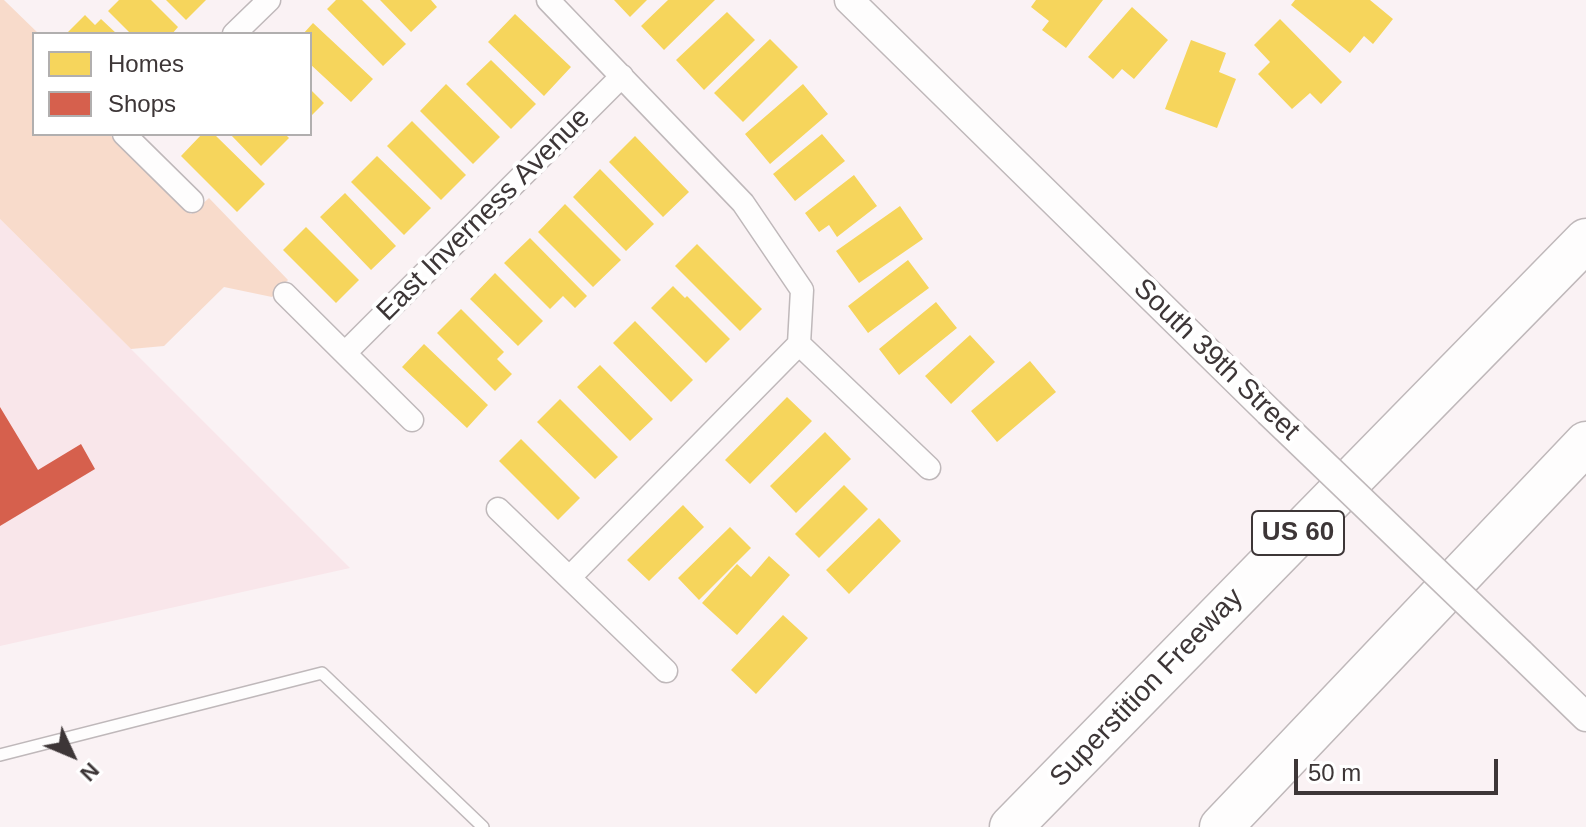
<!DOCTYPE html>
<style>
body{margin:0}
#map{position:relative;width:1586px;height:827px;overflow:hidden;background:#faf2f4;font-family:Helvetica,sans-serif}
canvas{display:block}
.legend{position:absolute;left:32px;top:32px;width:280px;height:104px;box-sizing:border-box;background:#fff;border:2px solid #b1afaf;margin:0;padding:10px 14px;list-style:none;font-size:24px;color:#3d3637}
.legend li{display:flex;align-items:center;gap:16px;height:40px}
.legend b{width:40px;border:2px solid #b1afaf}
.north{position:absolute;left:32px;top:715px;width:80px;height:80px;-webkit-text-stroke:6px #fff;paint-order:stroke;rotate:134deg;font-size:22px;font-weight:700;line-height:32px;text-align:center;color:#3d3637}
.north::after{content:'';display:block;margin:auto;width:28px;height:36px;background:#3d3637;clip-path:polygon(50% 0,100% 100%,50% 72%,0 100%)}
.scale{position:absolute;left:1294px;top:759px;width:204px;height:36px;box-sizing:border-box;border:4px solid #3d3637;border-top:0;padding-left:10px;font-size:24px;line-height:28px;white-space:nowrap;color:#3d3637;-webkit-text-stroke:6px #fff;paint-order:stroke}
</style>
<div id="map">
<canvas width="1586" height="827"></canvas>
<ul class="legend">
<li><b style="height:22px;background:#f6d55c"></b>Homes</li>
<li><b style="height:22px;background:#d6604d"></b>Shops</li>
</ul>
<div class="north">N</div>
<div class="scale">50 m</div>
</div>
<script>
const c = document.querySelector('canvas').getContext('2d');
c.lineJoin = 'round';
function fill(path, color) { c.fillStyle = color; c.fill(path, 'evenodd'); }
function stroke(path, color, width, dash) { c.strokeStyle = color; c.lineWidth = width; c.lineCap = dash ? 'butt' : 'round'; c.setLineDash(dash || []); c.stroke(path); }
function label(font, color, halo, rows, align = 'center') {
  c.font = font + ' Helvetica,sans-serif'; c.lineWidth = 8; c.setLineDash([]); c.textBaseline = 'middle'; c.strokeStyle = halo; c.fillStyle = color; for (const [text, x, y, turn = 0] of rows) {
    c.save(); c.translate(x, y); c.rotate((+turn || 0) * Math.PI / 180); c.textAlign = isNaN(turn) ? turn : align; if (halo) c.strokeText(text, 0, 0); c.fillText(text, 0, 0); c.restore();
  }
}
const built = new Path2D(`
 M0,219l131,130 219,219 -350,78z`);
const green = new Path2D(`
 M0,0h4l35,34h-5v100h75l82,80 18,-16 79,82 -16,17 -48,-10 -60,59 -33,3 -131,-130z`);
const homes = new Path2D(`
 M119,0h32l27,27 -6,7h-41l-23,-23z
 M166,0h40l-20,20z
 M336,0h26l44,44 -23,22 -56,-57z
 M380,0h51l6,7 -26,25z
 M614,0h33l-17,17z
 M668,0h47l-51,50 -23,-24z
 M1036,0h67l-37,48 -24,-18 7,-9 -18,-14z
 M1295,0h75l23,19 -20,25 -9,-8 -14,17 -59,-48z
 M1132,7l36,33 -34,39 -12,-10 -9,10 -25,-22z
 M727,12l28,28 -51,50 -28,-30z
 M515,14l56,53 -27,29 -56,-54z
 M85,15l10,10 6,-6 16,15h-51z
 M1280,19l62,63 -21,22 -11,-11 -18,16 -34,-35 12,-12 -16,-17z
 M313,23l60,56 -22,23 -41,-38v-30h-7z
 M770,39l28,28 -55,55 -29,-29z
 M1191,40l35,13 -7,19 17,7 -19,49 -52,-19z
 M491,60l45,44 -25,25 -45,-45z
 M446,84l54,53 -27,27 -53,-53z
 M803,84l25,30 -58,50 -25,-30z
 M310,89l14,14 -14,14z
 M412,121l54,54 -25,25 -54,-54z
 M202,134h12l51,50 -28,28 -56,-56z
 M230,134h55l4,4 -28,28z
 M822,134l23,27 -50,40 -22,-27z
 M635,136l54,56 -26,25 -54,-55z
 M377,156l54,52 -27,27 -53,-53z
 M600,169l54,55 -28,27 -53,-54z
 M854,175l23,31 -40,31 -8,-12 -10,7 -14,-19z
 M345,193l51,53 -25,24 -51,-53z
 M565,204l56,56 -28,27 -55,-55z
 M900,206l23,33 -64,44 -23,-32z
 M306,227l53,53 -23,23 -53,-53z
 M530,238l57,58 -12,12 -12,-12 -13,13 -46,-46z
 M697,244l65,65 -22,22 -65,-65z
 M908,260l21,28 -61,45 -20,-27z
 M495,273l48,48 -25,25 -48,-47z
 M673,286l12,12 2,-2 43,43 -24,24 -55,-55z
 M936,302l21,26 -58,47 -20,-26z
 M461,309l43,43 -7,7 15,15 -17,17 -58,-58z
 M635,321l58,59 -22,22 -58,-59z
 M970,335l25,27 -44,42 -26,-28z
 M424,344l64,61 -21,23 -65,-61z
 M1030,361l26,31 -59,50 -26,-31z
 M600,365l53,54 -23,22 -53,-54z
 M787,397l25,24 -62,63 -25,-24z
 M560,399l58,58 -23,22 -58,-57z
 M825,432l26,27 -55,54 -26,-27z
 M521,439l59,59 -22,22 -59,-59z
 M844,485l24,24 -49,49 -24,-24z
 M683,505l21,22 -55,54 -22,-21z
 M879,518l22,23 -52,53 -23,-24z
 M730,527l21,21 -52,52 -21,-22z
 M769,556l21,19 -53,60 -35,-32 35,-39 14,13z
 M783,615l25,23 -52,56 -25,-24z`);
const shops = new Path2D(`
 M0,407l38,63 43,-26 14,25 -95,57z`);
const service = new Path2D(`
 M0,755l322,-82 161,154`);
const minor = new Path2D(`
 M548,0l195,203 59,87 -3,54 -229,233
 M234,34l35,-34
 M124,134l68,67
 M285,294l127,126
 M799,344l130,124
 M345,353l277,-277
 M498,509l168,162`);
const tertiary = new Path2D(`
 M849,0l420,412
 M1520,653l66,64`);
const motorway = new Path2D(`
 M1011,827l575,-587
 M1221,827l365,-384`);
const tertiaryBridge = new Path2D(`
 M1269,412l251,241`);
const shields = [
 [1298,533,92]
];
const shieldNames = [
 ["US 60",1298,533]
];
const streetNames = [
 ["East Inverness Avenue",484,215,-45],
 ["South 39th Street",1216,360,44],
 ["Superstition Freeway",1147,688,-46]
];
fill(built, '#f9e6ea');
fill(green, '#f8dbcb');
fill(homes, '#f6d55c');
fill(shops, '#d6604d');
stroke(service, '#bfb8ba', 14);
stroke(minor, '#bfb8ba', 25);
stroke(tertiary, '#bfb8ba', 31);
stroke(motorway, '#bfb8ba', 45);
stroke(service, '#fefdfd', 11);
stroke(minor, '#fefdfd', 22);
stroke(tertiary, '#fefdfd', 28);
stroke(motorway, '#fefdfd', 42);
stroke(tertiaryBridge, '#bfb8ba', 31, []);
stroke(tertiaryBridge, '#fefdfd', 28);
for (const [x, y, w] of shields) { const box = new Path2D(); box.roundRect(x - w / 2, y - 22, w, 44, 6); c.fillStyle = '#fff'; c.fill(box); stroke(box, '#3d3637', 2); }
label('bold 26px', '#3d3637', null, shieldNames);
label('28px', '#3d3637', '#fff', streetNames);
</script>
